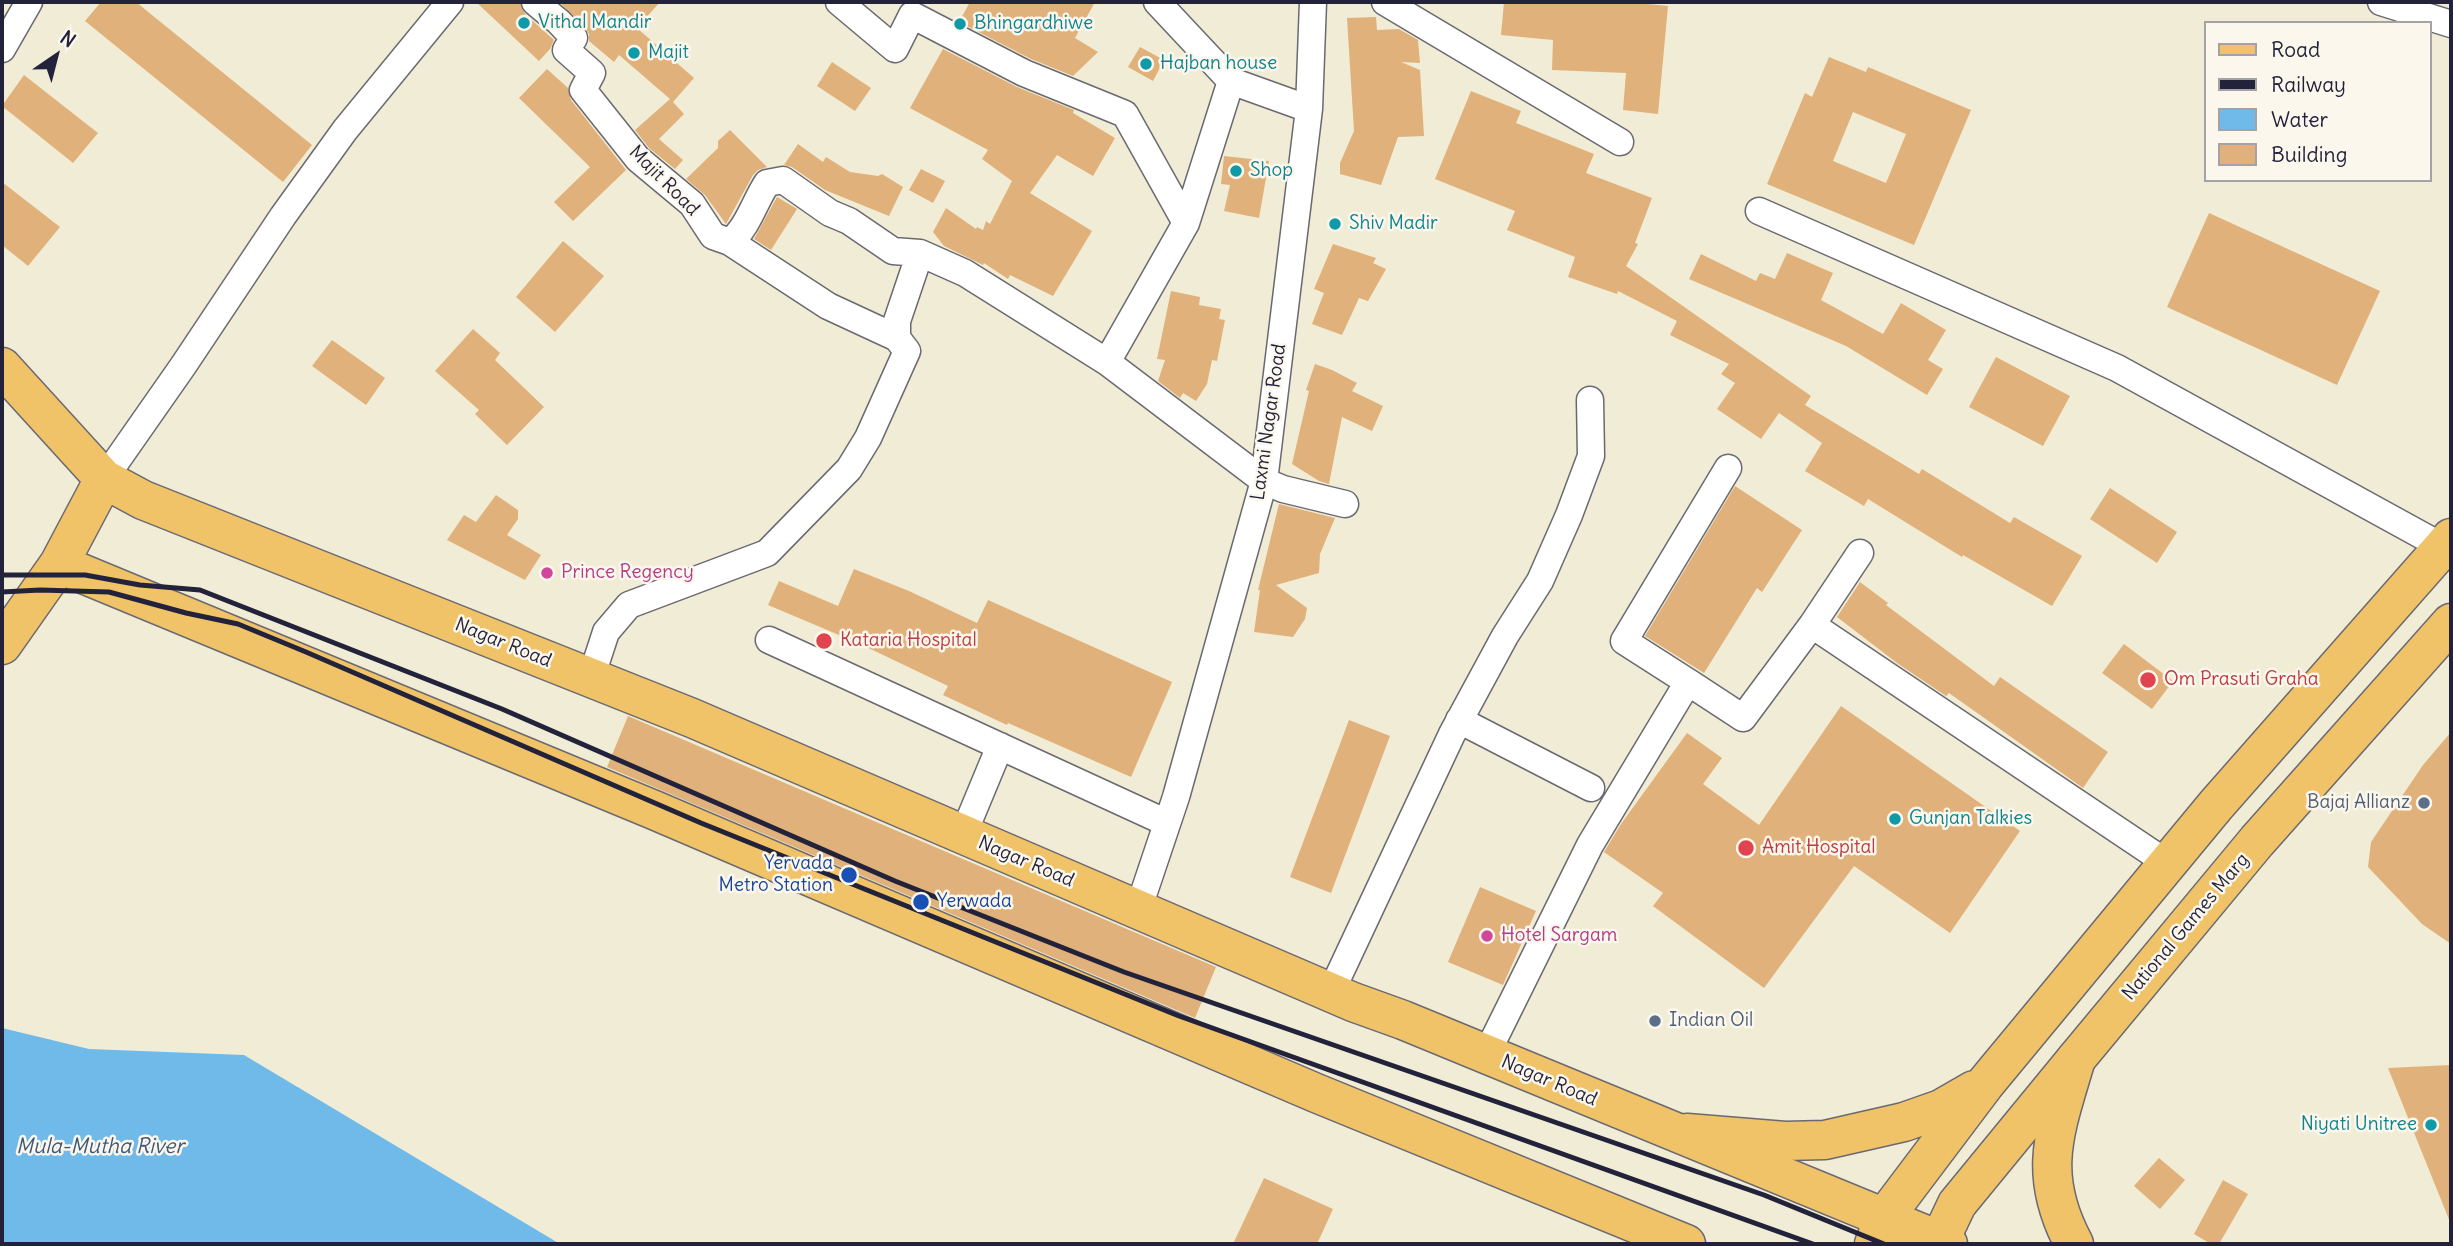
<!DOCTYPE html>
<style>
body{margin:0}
#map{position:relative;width:2453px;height:1246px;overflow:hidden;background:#f1ecd5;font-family:Delius,sans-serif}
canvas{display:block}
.frame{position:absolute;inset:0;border:4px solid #22223b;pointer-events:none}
.legend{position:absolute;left:2204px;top:21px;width:228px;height:161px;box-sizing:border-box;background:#fbf7ec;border:2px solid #a4a2a5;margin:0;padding:9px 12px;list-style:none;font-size:21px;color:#22223b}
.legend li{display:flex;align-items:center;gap:14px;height:35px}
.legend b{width:35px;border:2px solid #a4a2a5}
.north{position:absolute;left:21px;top:21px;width:70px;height:70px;-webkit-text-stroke:5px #fbf7ec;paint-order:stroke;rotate:35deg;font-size:19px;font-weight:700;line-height:28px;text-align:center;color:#22223b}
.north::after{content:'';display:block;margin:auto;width:24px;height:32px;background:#22223b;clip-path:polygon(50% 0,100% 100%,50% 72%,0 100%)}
</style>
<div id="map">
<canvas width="2453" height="1246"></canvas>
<div class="frame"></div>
<ul class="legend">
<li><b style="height:9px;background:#f0c369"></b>Road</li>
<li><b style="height:9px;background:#22223b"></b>Railway</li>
<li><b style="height:19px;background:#70bae9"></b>Water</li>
<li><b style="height:19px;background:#e0b17b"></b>Building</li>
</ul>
<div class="north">N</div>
</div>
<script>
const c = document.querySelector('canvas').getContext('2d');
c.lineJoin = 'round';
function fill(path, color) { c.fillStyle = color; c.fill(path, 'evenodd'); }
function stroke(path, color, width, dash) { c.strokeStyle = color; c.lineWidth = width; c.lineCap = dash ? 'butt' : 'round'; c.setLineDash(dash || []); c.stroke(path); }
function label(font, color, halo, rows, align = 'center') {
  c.font = font + ' Delius,sans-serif'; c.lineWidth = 5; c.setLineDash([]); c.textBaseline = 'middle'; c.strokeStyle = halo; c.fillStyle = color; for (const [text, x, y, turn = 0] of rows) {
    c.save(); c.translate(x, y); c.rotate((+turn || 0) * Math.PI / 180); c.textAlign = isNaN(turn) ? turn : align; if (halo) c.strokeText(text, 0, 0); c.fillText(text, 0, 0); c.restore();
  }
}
const water = new Path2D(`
 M2,1028l87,21 155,6 316,189h-558z`);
const building = new Path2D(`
 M101,2h35l176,143 -29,37 -198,-161z
 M476,2h44l5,12 29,26 -4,9 -11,12z
 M559,2h101l-23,26 57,50 -21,24 11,12 -25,25 24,21 -8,9 -26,-21 -14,-18 35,-31 -51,-44 -5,7 -25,-21v-7l-4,-7z
 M970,2h125l-20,36 23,14 -25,24 -42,-17 -72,-37z
 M1504,2h124l40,4 -10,108 -35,-4 3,-37 -74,-3 1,-30 -52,-5z
 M1376,17l1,13 22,-1 19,11 2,23 -19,-1 19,8 4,66 -26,1 -17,48 -41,-11v-11l14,-32 -7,-113z
 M1140,47l24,13 -11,21 -25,-14z
 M943,49l74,38 57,23 -1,3 42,25 -22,38 -36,-21 -27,38 62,38 -39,65 -43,-21 -2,4 -24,-16 -1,2 -39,-19 -11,-14 13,-24 30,21 1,-2 6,3 3,-9 4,3 22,-43 -30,-22 6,-9 -78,-42z
 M1829,57l37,15 2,-5 103,43 -57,135 -147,-61 38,-91 7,4zM1853,112l53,22 -20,49 -53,-22z
 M832,62l39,26 -16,23 -38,-25z
 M547,69l21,19 3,12 55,70 -53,51 -19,-19 36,-35 -71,-69z
 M24,75l74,58 -25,30 -71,-57z
 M1471,91l50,20 -5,12 78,31 -8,19 66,25 -17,45 3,1 -12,22 185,130 -6,9 114,69 3,-5 88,54 4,-6 68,39 -30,50 -89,-51 -1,2 -94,-58 -4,7 -59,-35 17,-28 -43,-30 -18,26 -44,-30 18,-26 -14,-9 8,-10 -59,-29 7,-14 -59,-30 -1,3 -49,-17 7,-20 -68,-27 8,-19 -80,-32z
 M730,130l37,37 -9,3 -5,5 -27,49 -21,-29 -19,-16 32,-31v-7z
 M798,144l25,18 3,-5 24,15 28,4 4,-2 21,13 -14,29 -64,-26 -33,-23 -8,-2z
 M1224,156l45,5 -10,57 -35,-7 6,-26 -9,-1z
 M921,169l24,12 -12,22 -24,-13z
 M2,182l58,45 -32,39 -26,-21z
 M777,197l20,12 -26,41 -17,-11z
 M2209,213l171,78 -43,94 -170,-78z
 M563,241l41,35 -49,56 -39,-35z
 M1333,244l43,14 -3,5 13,6 -18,32 -9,-3 -17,37 -30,-11 12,-31 -10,-4z
 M1787,253l46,20 -12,27 62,34 18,-31 45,27 -18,30 15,9 -16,26 -81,-49 -157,-67 12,-25 55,27 4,-8 15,6z
 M1171,291l29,6 -1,8 22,4 -2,10 6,1 -8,41 -5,-1 -5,24 -11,17 -13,-8 -3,5 -22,-17 7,-21 -8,-1z
 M473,329l27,24 -5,7 49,47 -37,38 -32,-31 4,-4 -44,-39z
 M332,340l53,38 -19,27 -54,-39z
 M1996,357l74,39 -27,50 -74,-39z
 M1315,364l17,6 25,13 -5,8 31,15 -11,25 -30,-14 -13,67 -10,-3 -27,-17 17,-73 -3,-1z
 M1735,486l67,44 -40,62 -5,-4 -53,85 -59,-37z
 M2110,488l67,44 -20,31 -67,-44z
 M496,495l22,15v9l-11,16 34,20 -16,25 -78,-40 17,-25 12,7z
 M1279,504l56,14 -15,36 -1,19 -43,12 31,23 -2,11 -12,18 -39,-5 6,-42h-2z
 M854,569l55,22 68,32 11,-23 184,82 -41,95 -123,-54 -1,2 -64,-30 5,-9 -90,-43 -90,-38 11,-24 59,25z
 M1860,582l28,21 -2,2 108,81 6,-9 108,75 -25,36 -134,-95 -3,3 -49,-33 -60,-46z
 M2124,644l49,37 -21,28 -50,-36z
 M1841,706l179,125 -70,102 -96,-67 -90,122 -111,-82 10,-13 -59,-41 17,-28 66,-91 35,25 -19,26 56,41z
 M628,716l588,251 -21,51 -588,-251z
 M1349,720l41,16 -59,157 -41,-16z
 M2451,732v212l-29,-20 -54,-57 3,-25 52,-77z
 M1480,887l56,24 -33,74 -55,-23z
 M2451,1065v157h-1l-62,-154z
 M2159,1158l26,22 -25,29 -26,-23z
 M1264,1178l69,31 -16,35h-84z
 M2223,1180l25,14 -29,50h-8l-17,-10z`);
const minor = new Path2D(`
 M535,2l24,20 15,16 -8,12 26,23 -9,17 55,69 54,45 21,32 17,6 98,64 69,32
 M839,2l56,47 17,-34 112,58 101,41 61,109
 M1157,2l74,79 78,28
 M1385,2l235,140
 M2381,2l70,22
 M2,49l27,-47
 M1759,211l358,157 326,179
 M730,242c18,-15 24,-39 37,-59l16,-3 47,33 19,8 44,30 27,2 45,20 142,89 157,119 19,8 62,15
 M1107,362l79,-139 45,-142
 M104,479l79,-113 100,-150 62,-86 105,-128
 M1812,625l355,238
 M769,640l398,183
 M591,678l15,-46 23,-27 138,-52 82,-84 19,-31 39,-87 -10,-13v-17l23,-68
 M1688,682l55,36 69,-93 48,-72
 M1459,720l132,68
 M963,835l37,-89
 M1138,910l38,-113 88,-316 45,-372 4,-107
 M1331,992l121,-258 53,-98 35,-55 29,-66 22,-59 -1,-56
 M1486,1055l104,-210 98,-163 -64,-41 104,-173`);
const primary = new Path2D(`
 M1687,1133l98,8 40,-1 79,-18 37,-13 33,-19
 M1874,1244l10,-26 101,-134 231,-279 235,-267
 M1938,1244l19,-40 119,-145 181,-218 194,-218`);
const trunk = new Path2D(`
 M2,367l102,112 39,21 549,218 661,284 50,18 545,224
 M59,564l45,-85
 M2,645l57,-81 595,246 662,283 370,151
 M2074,1244c-38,-71 -19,-113 2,-185`);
const rail = new Path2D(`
 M2,575h83l55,10 60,5 302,119 393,172 229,91 640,223 120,49
 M2,592l38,-2 69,2 77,21 52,11 68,28 395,171 478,193 634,228`);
const markers = [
 [524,23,7,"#0f9aa8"],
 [960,24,7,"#0f9aa8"],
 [634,53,7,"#0f9aa8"],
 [1146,64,7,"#0f9aa8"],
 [1236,171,7,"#0f9aa8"],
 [1335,224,7,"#0f9aa8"],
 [547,573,7,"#d1479c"],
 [824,641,9,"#e0444e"],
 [2148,680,9,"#e0444e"],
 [2424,803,7,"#5c6f8a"],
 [1895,819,7,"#0f9aa8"],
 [1746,848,9,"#e0444e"],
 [849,875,9,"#1a4fb4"],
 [921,902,9,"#1a4fb4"],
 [1487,936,7,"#d1479c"],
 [1655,1021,7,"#5c6f8a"],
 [2431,1125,7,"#0f9aa8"]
];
const cultureNames = [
 ["Vithal Mandir",538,23],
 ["Bhingardhiwe",974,24],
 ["Majit",648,53],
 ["Hajban house",1160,64],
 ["Shop",1250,171],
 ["Shiv Madir",1349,224],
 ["Gunjan Talkies",1909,819],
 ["Niyati Unitree",2417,1125,"right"]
];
const streetNames = [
 ["Majit Road",664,181,45],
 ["Laxmi Nagar Road",1269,422,-82],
 ["Nagar Road",503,643,22],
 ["Nagar Road",1026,862,23],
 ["National Games Marg",2186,927,-50],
 ["Nagar Road",1549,1081,23]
];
const hotelNames = [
 ["Prince Regency",561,573],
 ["Hotel Sargam",1501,936]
];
const healthNames = [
 ["Kataria Hospital",840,641],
 ["Om Prasuti Graha",2164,680],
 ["Amit Hospital",1762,848]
];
const serviceNames = [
 ["Bajaj Allianz",2410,803],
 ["Indian Oil",1669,1021,"left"]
];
const transitNames = [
 ["Yervada",833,864],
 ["Metro Station",833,886],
 ["Yerwada",937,902,"left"]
];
const waterNames = [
 ["Mula-Mutha River",100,1147]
];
fill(water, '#70bae9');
fill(building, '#e0b17b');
stroke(minor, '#6a6971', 29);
stroke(primary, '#6a6971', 41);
stroke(trunk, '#6a6971', 41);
stroke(minor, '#fff', 26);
stroke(primary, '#f0c369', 38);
stroke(trunk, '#f0c369', 38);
stroke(rail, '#22223b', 5);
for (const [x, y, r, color] of markers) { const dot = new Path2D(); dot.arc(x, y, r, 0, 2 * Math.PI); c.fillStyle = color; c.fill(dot); stroke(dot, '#fbf7ec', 2.5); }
label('19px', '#0d838f', '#fbf7ec', cultureNames, 'left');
label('19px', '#22223b', '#fbf7ec', streetNames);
label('19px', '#b23c85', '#fbf7ec', hotelNames, 'left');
label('19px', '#be3a42', '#fbf7ec', healthNames, 'left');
label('19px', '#4e5e75', '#fbf7ec', serviceNames, 'right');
label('19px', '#164399', '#fbf7ec', transitNames, 'right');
label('italic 21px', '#3d5778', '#fbf7ec', waterNames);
</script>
